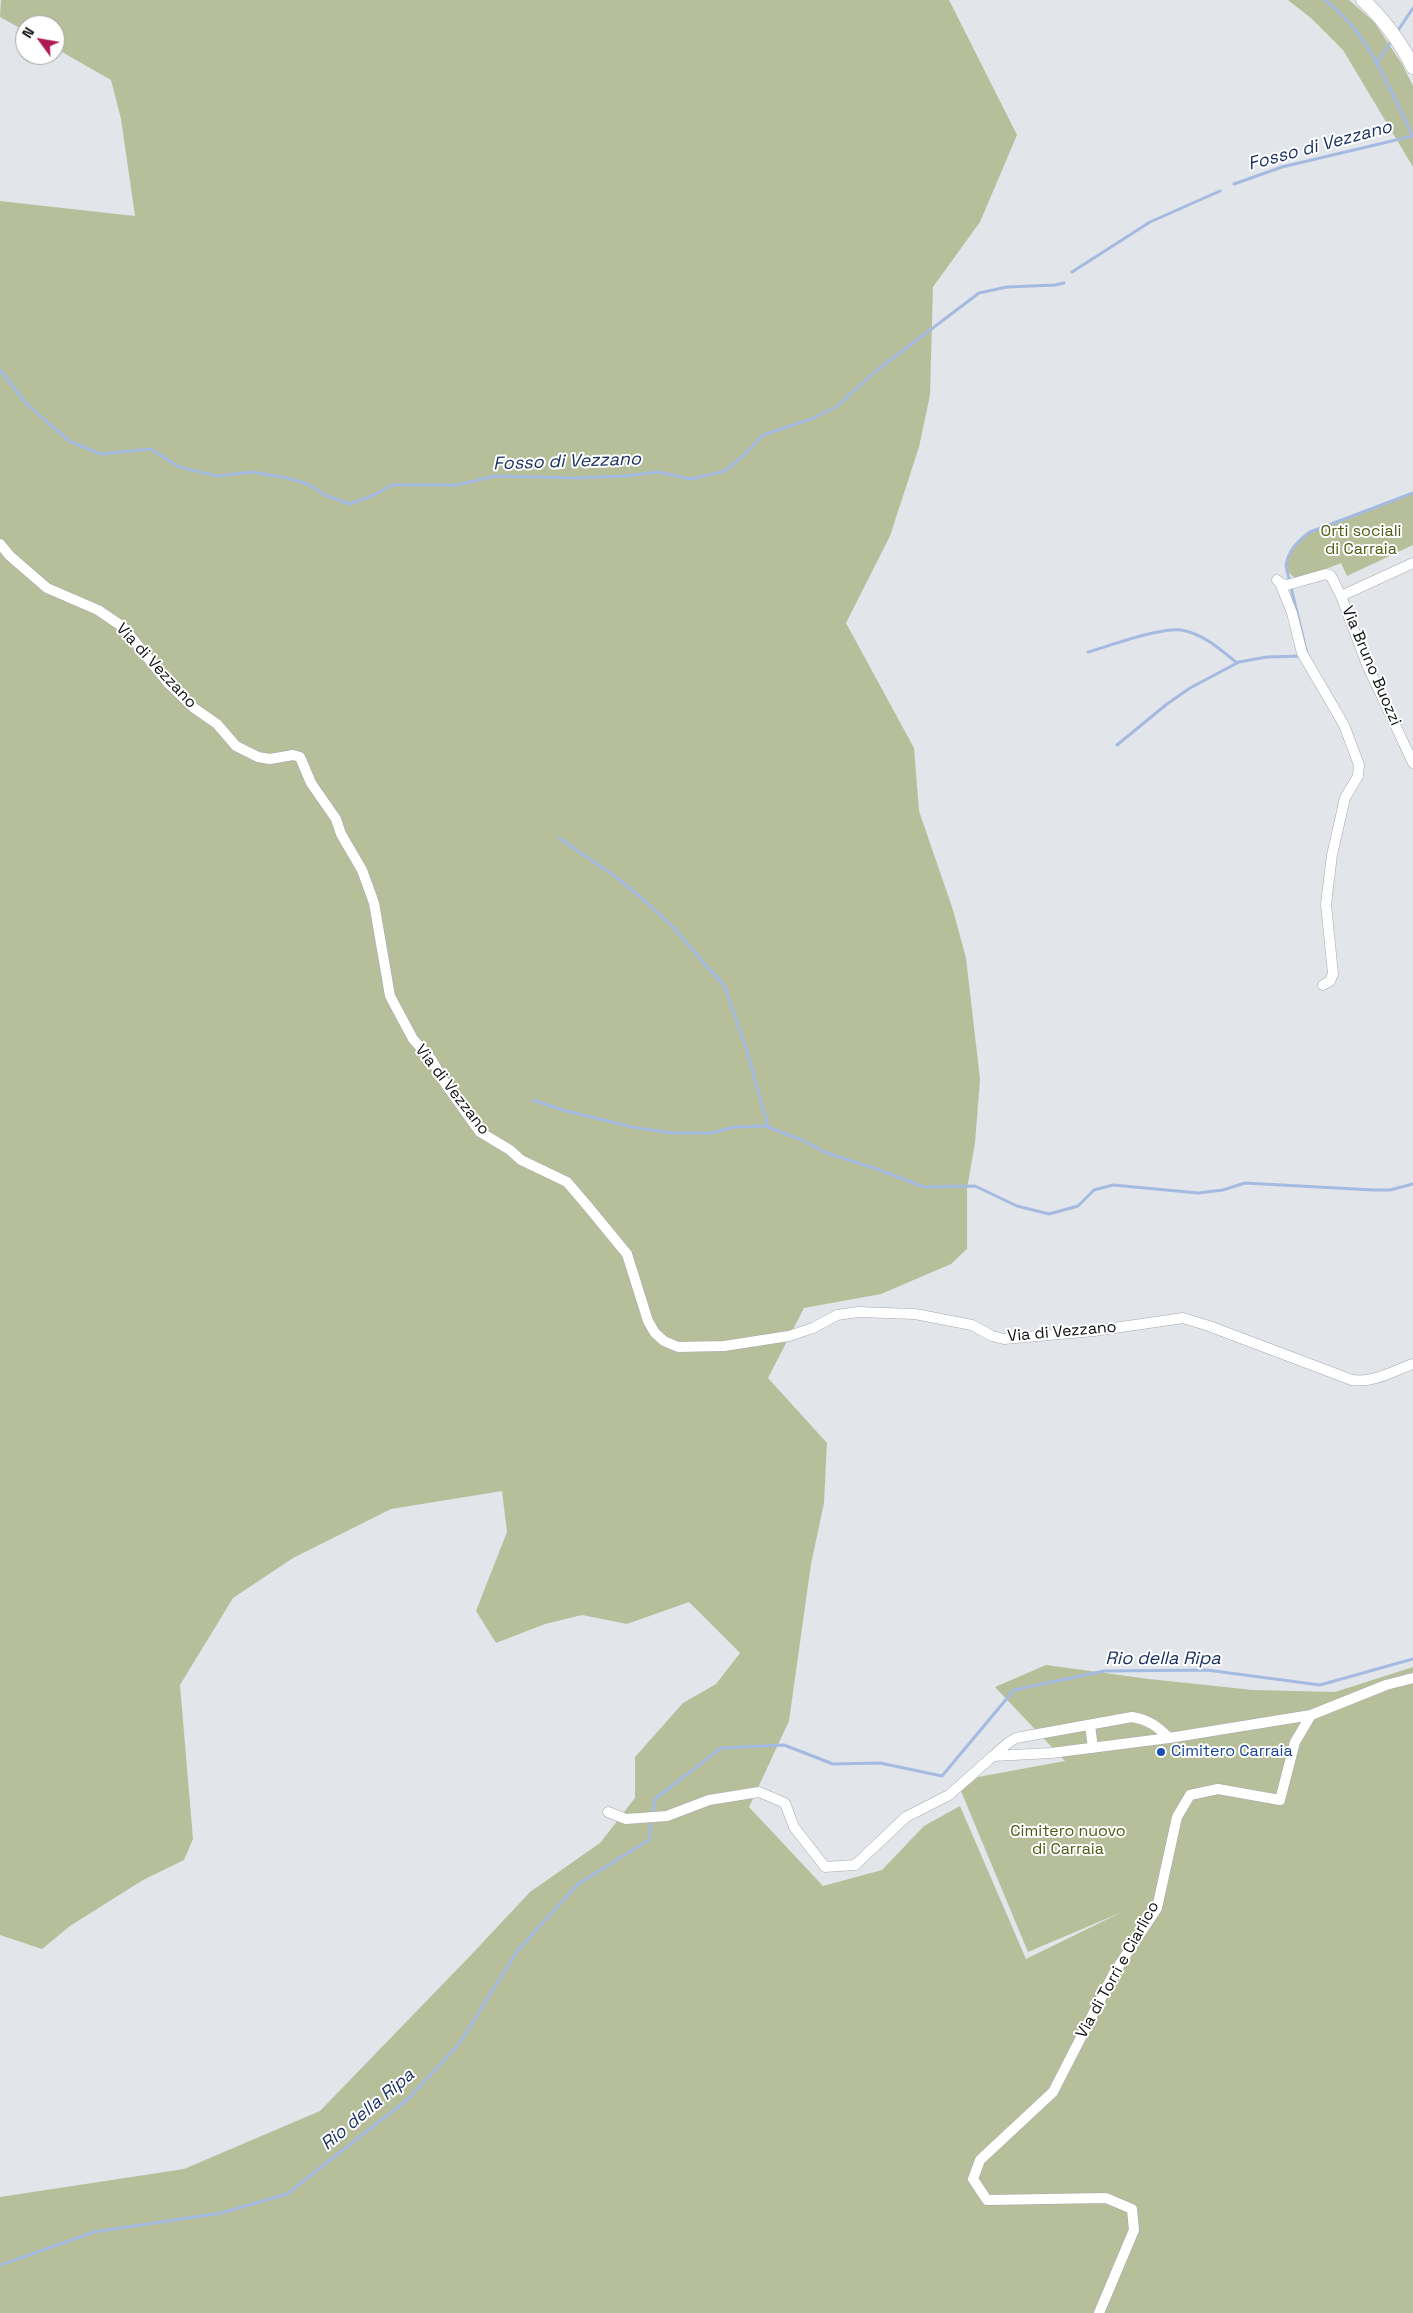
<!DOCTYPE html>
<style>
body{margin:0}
#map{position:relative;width:1413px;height:2313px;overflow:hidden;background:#e2e5ea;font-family:"Space Grotesk",sans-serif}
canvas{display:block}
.north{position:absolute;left:15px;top:15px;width:50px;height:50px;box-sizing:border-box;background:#fff;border:1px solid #9f9fa0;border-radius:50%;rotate:302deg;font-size:14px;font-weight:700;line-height:20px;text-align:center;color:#0f1012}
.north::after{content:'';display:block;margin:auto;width:18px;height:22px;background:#ac1b53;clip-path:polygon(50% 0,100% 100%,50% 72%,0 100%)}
</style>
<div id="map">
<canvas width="1413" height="2313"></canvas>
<div class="north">N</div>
</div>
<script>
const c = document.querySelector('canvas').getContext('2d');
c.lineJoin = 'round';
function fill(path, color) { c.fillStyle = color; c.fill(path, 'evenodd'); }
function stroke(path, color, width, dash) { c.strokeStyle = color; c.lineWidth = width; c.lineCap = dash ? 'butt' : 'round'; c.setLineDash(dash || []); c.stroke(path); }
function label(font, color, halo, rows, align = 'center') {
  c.font = font + ' "Space Grotesk",sans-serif'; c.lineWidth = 4; c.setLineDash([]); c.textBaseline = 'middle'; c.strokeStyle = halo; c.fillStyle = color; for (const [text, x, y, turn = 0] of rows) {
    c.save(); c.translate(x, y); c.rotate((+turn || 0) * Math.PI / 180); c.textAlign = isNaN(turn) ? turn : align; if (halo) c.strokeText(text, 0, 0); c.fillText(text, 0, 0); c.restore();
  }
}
const green = new Path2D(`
 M1,0h948l68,135 -37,87 -47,65 -3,108 -11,52 -29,89 -44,87 68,125 5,63 34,99 13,48 14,121 -5,64 -8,46v60l-16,15 -70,30 -77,14 -36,70 59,65 -3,60 -13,61 -22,157 -40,86 74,79 59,-16 42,-44 36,-20 66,153 96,-47 -94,40 -67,-161 17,-14 87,-16 -70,-74 51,-22 103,14 104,11 82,2 78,-25v646h-1413v-116l184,-28 136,-58 151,-156 59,-63 70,-49 35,-45v-41l48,-54 33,-19 24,-31 -51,-51 -62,22 -45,-9 -37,9 -49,19 -20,-32 31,-79 -5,-41 -111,18 -98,49 -60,40 -53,87 13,154 -9,21 -41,20 -73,46 -28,23 -42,-14v-1734l135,15 -14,-97 -10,-39 -56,-32v-23h-30v6l-25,-14z
 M1288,0h61l25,22 28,42 11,22v81l-70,-117 -31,-31z
 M1413,493v52l-66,31 -6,-13 -33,13 -13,2c-19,-13 0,-37 15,-46 9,-5 20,-8 30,-11 24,-9 49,-18 73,-28z`);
const stream = new Path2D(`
 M1325,0c45,34 63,87 88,136
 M1397,32l16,-24
 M1377,63l15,-23
 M1234,184l48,-17 131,-31
 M1072,272l78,-50 70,-31
 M0,370l25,32 22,20 24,20 30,12 50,-5 28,18 38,9 35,-4 35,6 21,6 19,12 23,8 24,-9 18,-10h65l38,-9 80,2 50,-2 33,-4 33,7 34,-8 20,-17 18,-19 48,-16 25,-12 40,-36 103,-78 28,-6 48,-2 9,-2
 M1088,652c21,-6 73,-25 93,-22 21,3 40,20 56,33
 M1307,654l-21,-88c2,-16 12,-25 24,-34l103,-39
 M1117,745l50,-41 23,-16 49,-26 28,-5 35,-1
 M559,838l57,39 29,24 27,25 53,61 22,64 21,75
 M533,1100l30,10 69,17 40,6h39l24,-6 30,-1 37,14 22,12 50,16 50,19 51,-1 42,20 32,8 29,-8 16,-16 19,-5 85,8 25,-3 22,-7 128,7h17l23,-6
 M653,1811l2,-12 66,-51 63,-3 49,19 47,-1 62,13 72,-86 90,-19 103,-1 113,15 93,-26
 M0,2265l94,-33 127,-19 66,-19 121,-95 51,-55 59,-94 60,-66 71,-44 2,-17`);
const street = new Path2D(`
 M0,544l10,12 37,32 51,22 25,17 46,57 25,24 23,16 19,22 22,11 12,2 23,-4 7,2 11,26 25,36 5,15 21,36 12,33 16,93 23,43 18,20 14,24 35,49 30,18 11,10 46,22 18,21 42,51 21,67 7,12 9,8 14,6 46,-1 65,-10 24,-8 24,-13 21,-3 57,2 57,11 20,11 12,3 90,-8 89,-13 26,8 143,54c22,3 41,-9 61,-16
 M1277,580l3,3 7,2 39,-11 5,2 10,20 27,71 45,96
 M1280,583l12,30 10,40 42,72 15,40 -1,11 -13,22 -13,57 -6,49 7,70 -3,7 -7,4
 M1341,596l72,-33
 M1090,1725l3,23
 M993,1756l15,-13 8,-5 116,-21c17,3 25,9 37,21
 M608,1812l18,7 41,-3 42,-16 50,-8 26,11 9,24 31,40 30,-2 51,-48 43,-22 44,-39 58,-3 118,-15 142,-23 75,-30 27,-7
 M1099,2313l35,-83 -2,-21 -26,-11 -119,2 -14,-21 7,-19 73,-68 61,-119 43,-65 20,-91 13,-22 28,-6 62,11 15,-58 16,-27`);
const secondary = new Path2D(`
 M1363,0c21,20 37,41 50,67`);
const markers = [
 [1161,1752,5,"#1a4fb4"]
];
const parkNames = [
 ["Orti sociali",1361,532],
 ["di Carraia",1361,550],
 ["Cimitero nuovo",1068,1832],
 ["di Carraia",1068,1850]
];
const streetNames = [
 ["Via di Vezzano",156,666,47],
 ["Via Bruno Buozzi",1371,666,67],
 ["Via di Vezzano",452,1090,52],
 ["Via di Vezzano",1062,1332,-5],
 ["Via di Torri e Ciarlico",1118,1970,-61]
];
const transitNames = [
 ["Cimitero Carraia",1171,1752]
];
const waterNames = [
 ["Fosso di Vezzano",1320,146,-15],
 ["Fosso di Vezzano",567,462,-2],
 ["Rio della Ripa",1163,1659],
 ["Rio della Ripa",368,2110,-40]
];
fill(green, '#b7bf9a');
stroke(stream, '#a5bae1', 3);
stroke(street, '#a6a9ae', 11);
stroke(secondary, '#a6a9ae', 15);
stroke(street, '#fff', 10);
stroke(secondary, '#fff', 14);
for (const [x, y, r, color] of markers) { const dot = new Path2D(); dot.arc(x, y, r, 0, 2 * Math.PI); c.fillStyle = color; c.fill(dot); stroke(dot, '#fff', 2); }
label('16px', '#505913', '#fff', parkNames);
label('16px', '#0f1012', '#fff', streetNames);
label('16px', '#164399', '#fff', transitNames, 'left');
label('italic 18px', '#1b3263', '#fff', waterNames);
</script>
